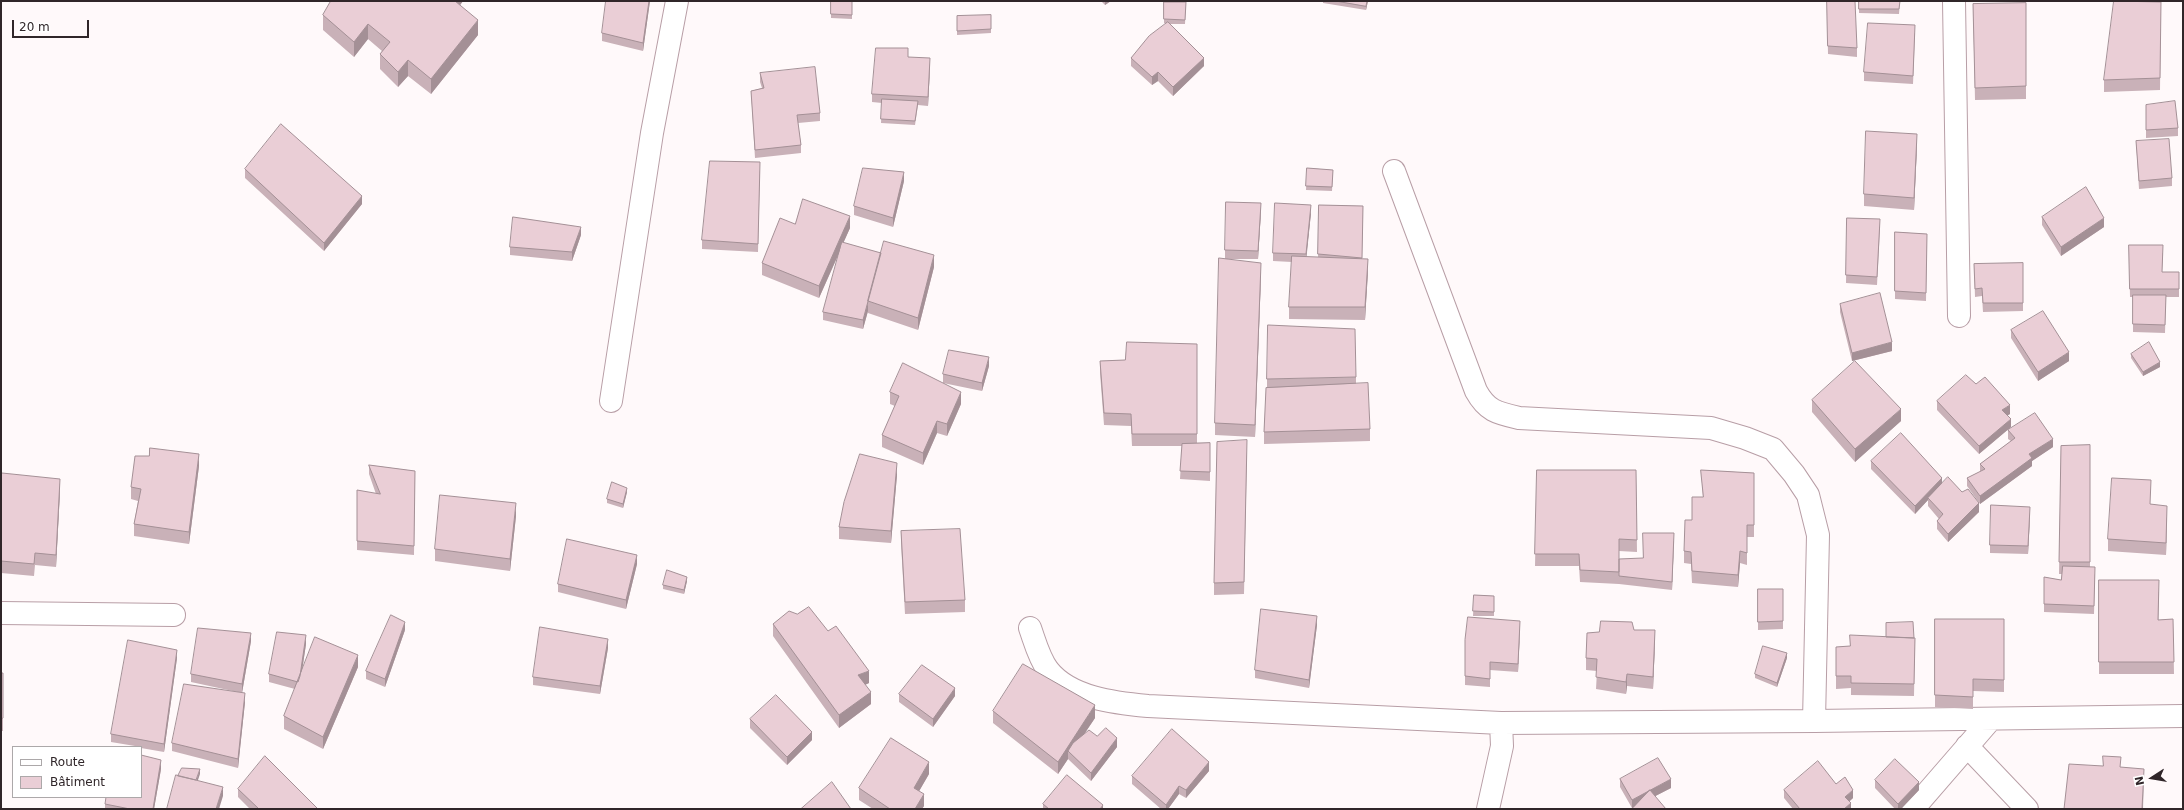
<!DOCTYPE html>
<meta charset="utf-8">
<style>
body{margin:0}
#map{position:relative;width:2184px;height:810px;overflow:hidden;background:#fff9fa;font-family:"DejaVu Sans",sans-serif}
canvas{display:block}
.frame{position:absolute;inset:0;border:2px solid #302629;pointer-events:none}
.legend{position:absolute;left:12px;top:746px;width:130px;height:52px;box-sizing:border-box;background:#fff;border:1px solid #aca8a9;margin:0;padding:5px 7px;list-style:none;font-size:12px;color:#302629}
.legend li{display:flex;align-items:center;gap:8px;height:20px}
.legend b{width:20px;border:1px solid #aca8a9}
.north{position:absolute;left:2132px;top:758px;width:40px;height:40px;-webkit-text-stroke:3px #fff;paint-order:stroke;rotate:258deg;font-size:11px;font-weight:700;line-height:16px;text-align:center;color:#302629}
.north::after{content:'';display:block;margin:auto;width:14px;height:18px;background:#302629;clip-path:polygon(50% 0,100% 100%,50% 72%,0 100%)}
.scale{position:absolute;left:12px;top:20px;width:77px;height:18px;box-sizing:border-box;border:2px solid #302629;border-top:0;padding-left:5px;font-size:12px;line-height:14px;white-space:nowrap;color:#302629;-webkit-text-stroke:3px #fff;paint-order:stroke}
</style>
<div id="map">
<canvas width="2184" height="810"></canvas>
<div class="frame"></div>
<ul class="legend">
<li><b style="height:5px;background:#fff"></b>Route</li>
<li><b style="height:11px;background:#eaced6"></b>Bâtiment</li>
</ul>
<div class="north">N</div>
<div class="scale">20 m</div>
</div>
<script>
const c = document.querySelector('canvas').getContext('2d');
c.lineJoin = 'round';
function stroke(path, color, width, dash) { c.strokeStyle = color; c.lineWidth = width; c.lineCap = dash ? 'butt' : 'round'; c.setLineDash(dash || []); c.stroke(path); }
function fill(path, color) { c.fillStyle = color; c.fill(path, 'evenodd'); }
const street = new Path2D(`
 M1954,1l5,315
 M1394,171l82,220c11,20 21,22 43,27l192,10 34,10 28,11 21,25 14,21 10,40 -4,186
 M611,401l41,-268 25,-132
 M1,613l173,2
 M1030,628c5,14 9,30 18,42 22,28 67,33 100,36l353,17 313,-2 369,-5
 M1967,746l60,63
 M1488,809l14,-63 -1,-23
 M1913,809l78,-90`);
const wall = new Path2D(`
 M331,1h132l-3,4 18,30 -47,59 -23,-18 -10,11 -18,-18v-15l2,-3 -14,-12 -14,18 -31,-27v-15z
 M650,1l-7,50 -41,-10v-8z
 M831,1h21v18l-21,-1z
 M884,1h82l-82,1z
 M1101,1h10l-6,4z
 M1323,1h45l-2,9 -43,-7z
 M1827,1l30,47v9l-29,-3z
 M1859,1h41l-1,13 -40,-1z
 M1164,2h22l-1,22h-16l35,42 -31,30 -15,-15 -6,4 -21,-19v-8l35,-34 -2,-1z
 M2161,2l-1,88 -56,2v-12z
 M2026,3v96l-51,1 -2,-96z
 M991,15v18l-34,2v-19z
 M1915,33l-2,51 -49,-3v-9z
 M908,57l22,10 -2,39 -10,-1 -3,20 -34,-2 1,-20 -10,-1v-8z
 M760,73l60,40v8l-22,2 3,22v8l-46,5 -4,-67 11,-3 -2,-6z
 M2146,105l32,23v8l-32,2z
 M2136,141l36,37v8l-33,3z
 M1917,146l-3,64 -50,-4v-12z
 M1307,168l26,2 -1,21 -26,-1z
 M245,169l117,35 -38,47 -79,-73z
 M760,170l-2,82 -56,-3v-9z
 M904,181l-11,46 -39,-12v-9z
 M1319,205l44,1 -1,53 6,12 -3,49 -76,-1v-12l3,-45 -19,-1v-8l38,-40 -5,44 12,1z
 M1261,211l-3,48h-33v-9z
 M2042,217l62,10 -43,29 -19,-31z
 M1847,218l33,9 -3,58 -31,-2z
 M795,224l55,4 -7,15 91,24 -16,63 -50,-17v-2l-5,18 -40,-9v-8l18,-63 -22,49 -57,-23v-12z
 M1895,232l32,2 -1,67 -31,-2z
 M581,235l-9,26 -62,-6v-8z
 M2129,245l34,8 -1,19h17v25h-13l-1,36 -32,-1v-35h-3z
 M2023,263v48l-40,1 -1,-16 -7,1 -1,-33z
 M1261,275l-6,162 -40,-2v-12z
 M1840,304l52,47 -40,10 -12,-49z
 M2011,330l58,31 -31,20 -27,-43z
 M1197,344v99h13v38l-30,-2 2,-33h-50l-1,-20 -27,-1 -4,-52v-12l25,-1z
 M2131,354l29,13 -17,9 -12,-18z
 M989,366l-7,25 -39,-8v-9z
 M1356,377v7l14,45v12l-106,3v-12l3,-44v-9z
 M1976,384l34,30 -3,1 4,12 -32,27 -42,-44v-9z
 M890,392l71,12 -14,32 -10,-3 -14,32 -41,-18v-12l13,-29 -5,-2z
 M1812,400l89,21 -46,41 -43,-50z
 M2008,430l45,17 -21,14v5l-52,38 -13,-18v-8l13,-6v-8l31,-23 -3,-2z
 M2090,445v122l5,8 -1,39 -50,-2v-35l17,3 1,-6h-3l2,-128z
 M1247,452l-3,142 -30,1v-12z
 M1871,461l71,22 37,29 -31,30 -11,-13v-8l2,-2 -11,-13v-6l-13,14 -44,-45z
 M369,465l46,6 -1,84 -57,-5v-60l19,4 -7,-20z
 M199,466l-10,78 -55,-8v-12l4,-23 -7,-2v-12z
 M1537,470h99l1,82 -18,-1v15l24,-8 31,-17 -2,49 -53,-6 -39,-2 -1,-16h-44z
 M1701,470l53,3v64h-7v28l-7,-2 -2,24 -46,-4 -1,-19 -7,-1v-12l8,-31 11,-23z
 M897,475l-6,68 -52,-4v-12z
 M1,479l59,12 -4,76 -21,-2 -1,11 -33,-3z
 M627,492l-4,16 -16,-5v-4z
 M2151,504l16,14 -1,37 -58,-4v-12z
 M516,516l-6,55 -75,-10v-12z
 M2030,516l-2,38 -38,-1v-8z
 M901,531l64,69v12l-60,2 -4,-71z
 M637,564l-11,45 -68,-17v-8z
 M2099,580l60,12 -1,28 15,-1 1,55h-75z
 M687,581l-3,13 -21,-5v-4z
 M1758,589h25v40l-25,1z
 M1474,595l20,1v20h-21z
 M1935,619h69v73l-31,-1v18l-38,-2z
 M773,624l55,7 41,52 -4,2 6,19 -32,24 -66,-92z
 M1317,625l-8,63 -54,-10v-8z
 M405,630l-20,57 -19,-8v-8z
 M1520,630l-2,42 -28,-2v17l-25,-2v-45z
 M1634,630l21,12 -2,47 -26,-3 -1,8 -30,-5 1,-18 -11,-1v-12z
 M1914,638h1l-1,58 -63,-1v-7l-15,1v-42l14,-1z
 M251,641l-9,52 -51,-11v-8z
 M306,644l-4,27 56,-4 -35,82 -39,-20v-13l11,-27 -26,-7v-8z
 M608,648l-8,46 -67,-9v-8z
 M177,658l-13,94 -23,-4v-1l-30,-5v-8z
 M1787,658l-10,29 -22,-9v-4z
 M1,673l2,45v13h-2z
 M899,694l56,2 -22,31 -34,-25z
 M245,702l-7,66 -66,-17v-8z
 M993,711l102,7 -11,16 33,13 -26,34 -23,-22 -10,15 -65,-51z
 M750,719l62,21 -25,25 -37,-37z
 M161,769l-7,40h-49v-5z
 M1209,771l-23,27 -7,-4 -11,15h-7l-29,-25v-8z
 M929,774l-10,17 5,15 -2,3h-49l-14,-9v-12z
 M1620,779l51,9 -39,20 -12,-21z
 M1875,780l44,10 -18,19h-6l-20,-21z
 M1836,784l17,14 -4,4 2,7h-58l-9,-11v-8z
 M238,789l80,20h-68l-12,-12z
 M1043,804l60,5h-60z`);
const shadedWall = new Path2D(`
 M453,1h10l-10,14z
 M649,1h1l-7,50v-8z
 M1105,1h6l-6,4z
 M1367,1h1l-2,9v-4z
 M478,20v15l-47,59v-15z
 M368,24v15l-14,18v-15z
 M930,58v9l-2,39v-9z
 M1204,58v8l-31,30v-9z
 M408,60v16l-10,11v-15z
 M1158,72v9l-6,4v-8z
 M1917,134v12l-3,64v-12z
 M904,172v9l-11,46v-9z
 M362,196v8l-38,47v-8z
 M1261,203v8l-3,48v-8z
 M1311,205v8l-5,49v-8z
 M850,216v12l-31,70v-12z
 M2104,218v9l-43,29v-9z
 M581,227v8l-9,26v-9z
 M934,255v12l-16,63v-12z
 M1368,259v12l-3,49v-13z
 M1261,263v12l-6,162v-12z
 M868,303v8l-5,18v-9z
 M1892,342v9l-40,10v-8z
 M2069,352v9l-31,20v-9z
 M989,357v9l-7,25v-8z
 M2160,362v5l-17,9v-4z
 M961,392v12l-14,32v-12z
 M2010,405v9l-8,5v-9z
 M1901,409v12l-46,41v-13z
 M2011,419v8l-32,27v-8z
 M937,421v12l-14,32v-12z
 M2053,439v8l-21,14v5l-52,38v-8l49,-42z
 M199,454v12l-10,78v-12z
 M897,463v12l-6,68v-12z
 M1942,478v8l-14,12v2l-13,14v-8z
 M60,479v12l-4,76v-12z
 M627,488v4l-4,16v-4z
 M516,503v13l-6,55v-12z
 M1979,503v9l-31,30v-8z
 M2167,506v12l-1,37v-12z
 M2030,507v9l-2,38v-8z
 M1674,533v8l-2,49v-8z
 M1740,551v12l-2,24v-12z
 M637,555v9l-11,45v-9z
 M687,577v4l-3,13v-4z
 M2159,580v12l-1,40v-12z
 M1317,616v9l-8,63v-8z
 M1520,621v9l-2,42v-8z
 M405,622v8l-20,57v-8z
 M1655,630v12l-2,47v-12z
 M251,633v8l-9,52v-9z
 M306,635v9l-7,47v-9z
 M608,639v9l-8,46v-8z
 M177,650v8l-13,94v-8z
 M1787,653v5l-10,29v-4z
 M358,655v12l-35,82v-12z
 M869,671v12l-11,5v-13z
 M1627,674v12l-1,8v-12z
 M955,688v8l-22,31v-8z
 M871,692v12l-32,24v-13z
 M245,693v9l-7,66v-9z
 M1095,705v13l-24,36 -3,-3v8l-10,15v-12z
 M812,732v8l-25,25v-8z
 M1117,738v9l-26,34v-8z
 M161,760v9l-7,40h-1z
 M929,762v12l-15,26v-12z
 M1209,762v9l-23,27v-8z
 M200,769v5l-5,15v-5z
 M2144,769l-1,40h-1z
 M1671,779v9l-39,20v-8z
 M1919,782v8l-18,19h-3v-5z
 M1179,786v8l-11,15h-2v-4z
 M223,787v9l-4,13h-3z
 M1853,790v8l-8,7v-8z
 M924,794v12l-2,3h-7z
 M1851,803v6h-7z
 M1103,805v4h-3z`);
const building = new Path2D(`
 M331,1h124l23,19 -47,59 -23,-19 -10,12 -18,-18 10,-12 -22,-18 -14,18 -31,-27z
 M606,1h43l-6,42 -41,-10z
 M831,1h21v14l-21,-1z
 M1336,1h31l-1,5z
 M1827,1h28l2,47 -29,-2z
 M1859,1h41l-1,8h-40z
 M2114,1l47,1 -1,76 -56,2z
 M1164,2h22l-1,18 -21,-1z
 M2026,3v83l-51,2 -2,-84z
 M991,15v14l-34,2v-15z
 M1168,22l36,36 -31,29 -15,-15 -6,5 -21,-19 18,-22z
 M1868,23l47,2 -2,51 -49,-4z
 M876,48h32v9l22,1 -2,39 -56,-3z
 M815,67l5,46 -23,2 4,30 -46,5 -4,-59 13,-3 -4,-15z
 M882,99l36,2 -3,20 -34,-2z
 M2175,101l3,27 -32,2v-25z
 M281,124l81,72 -38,47 -79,-74z
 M1866,131l51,3 -3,64 -50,-4z
 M2169,139l3,39 -33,3 -3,-40z
 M710,161l50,1 -2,82 -56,-4z
 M863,168l41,4 -11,46 -39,-12z
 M1307,168l26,2 -1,17 -26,-1z
 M2086,187l18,31 -43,29 -19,-30z
 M803,199l47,17 -31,70 -57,-23 18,-45 15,6z
 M1226,202l35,1 -3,48 -33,-1z
 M1275,203l36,2 -5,49 -33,-1z
 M1319,205l44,1 -1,52 -44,-4z
 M513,217l68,10 -9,25 -62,-5z
 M1847,218l33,1 -3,58 -31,-2z
 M1895,232l32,2 -1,59 -31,-2z
 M884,241l50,14 -16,63 -50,-17z
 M842,242l39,11 -18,67 -40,-8z
 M2129,245h34l-1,27h17v17h-49z
 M1292,256l76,3 -3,48h-76z
 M1219,258l42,5 -6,162 -40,-2z
 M2023,263v40h-40l-1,-15 -7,1 -1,-25z
 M1880,293l12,49 -40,11 -12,-49z
 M2133,295h33l-1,30 -32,-1z
 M2043,311l26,41 -31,20 -27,-42z
 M1268,325l87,4 1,48 -89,2z
 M1127,342l70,2v90h-65l-1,-20 -27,-1 -4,-52 25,-1z
 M2149,342l11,20 -17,10 -12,-18z
 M949,350l40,7 -7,26 -39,-9z
 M1855,361l46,48 -46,40 -43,-49z
 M903,363l58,29 -14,32 -10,-3 -14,32 -41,-18 17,-39 -9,-4z
 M1966,375l10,9 9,-7 25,28 -8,5 9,9 -32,27 -42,-45z
 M1368,383l2,46 -106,3 2,-44z
 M2035,413l18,26 -24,15 3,4 -52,38 -13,-18 18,-9 -5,-5 35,-26 -7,-8z
 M1901,433l41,45 -27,28 -44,-45z
 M1247,440l-3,142 -30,1 3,-141z
 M1210,443v29l-30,-1 2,-27z
 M2090,445v117h-31l2,-116z
 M150,448l49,6 -10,78 -55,-8 7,-35 -10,-2 4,-31h14z
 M860,454l37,9 -6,68 -52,-4 5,-25z
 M369,465l46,6 -1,75 -57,-5v-51l23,4z
 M1537,470h99l1,70 -18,-1v33l-39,-2 -1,-16h-44z
 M1701,470l53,3v52h-7v28l-7,-2 -2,24 -46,-4 -1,-19 -7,-1 1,-31h7v-23h11z
 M2,473l58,6 -4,76 -21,-2 -1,11 -33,-3v-82z
 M1948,477l14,15 6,-3 11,14 -31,31 -11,-13 6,-7 -15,-16z
 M2112,478l39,2 -1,24 17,2 -1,37 -58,-4z
 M612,482l15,6 -4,16 -16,-5z
 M440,495l76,8 -6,56 -75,-10z
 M1991,505l39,2 -2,39 -38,-1z
 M960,529l5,71 -60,2 -4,-71z
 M1643,533h31l-2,49 -53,-6v-17l24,-1z
 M567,539l70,16 -11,45 -68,-16z
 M2063,566l32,1 -1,39 -50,-2v-27l17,3z
 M667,570l20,7 -3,13 -21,-5z
 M2099,580h60l-1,40 15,-1 1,43h-75z
 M1758,589h25v32l-25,1z
 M1474,595l20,1v16l-21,-1z
 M809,607l19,24 8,-5 33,45 -11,4 13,17 -32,23 -66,-91 16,-13 8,3z
 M1261,609l56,7 -8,64 -54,-10z
 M391,615l14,7 -20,57 -19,-8z
 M1468,617l52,4 -2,43 -28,-2v17l-25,-3v-36z
 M1935,619h69v61l-31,-1v18l-38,-2z
 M1601,621l31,1 2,8h21l-2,47 -26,-3 -1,8 -30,-5 1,-18 -11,-1 1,-25 12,-1z
 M1913,622l1,16 -28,-1v-14z
 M540,627l68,12 -8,47 -67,-9z
 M198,628l53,5 -9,51 -51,-10z
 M277,632l29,3 -6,41 -2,6 -29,-8z
 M1850,635l65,3 -1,46 -63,-1v-7h-15v-29l14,-1z
 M315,637l43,18 -35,82 -39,-21z
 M128,640l49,10 -13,94 -53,-10z
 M1763,646l24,7 -10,30 -22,-9z
 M1023,664l72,41 -37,57 -65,-51z
 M922,665l33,23 -22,31 -34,-25z
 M1,673h2v45l-2,1z
 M184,684l61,9 -7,66 -66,-16z
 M776,695l36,37 -25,25 -37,-38z
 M1106,728l11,10 -26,35 -23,-22 5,-8 16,-13 8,6z
 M1172,729l37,33 -23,28 -7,-4 -13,19 -34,-29z
 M891,738l38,24 -15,26 10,6 -9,15h-25l-31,-21z
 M141,755l20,5 -8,49h-23l-25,-5 1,-7h35z
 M265,756l53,53h-59l-21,-20z
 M2103,756l18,1 -1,10 24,2 -2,40h-78l5,-45 34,2z
 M1658,758l13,21 -39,21 -12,-21z
 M1895,759l24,23 -21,22 -23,-24z
 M1818,761l18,23 9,-7 8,13 -8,7 6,6 -7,6h-44l-16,-19z
 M182,768l18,1 -4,11 -18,-4z
 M176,775l47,12 -7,22h-49z
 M1067,775l36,30 -3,4h-51l-6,-5z
 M832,782l19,27h-50z
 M1650,790l16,19h-34z`);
stroke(street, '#b89ea6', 24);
stroke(street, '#fff', 22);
fill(wall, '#c9b1b8');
fill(shadedWall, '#a49096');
fill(building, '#eaced6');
stroke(building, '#a49096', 1);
</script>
